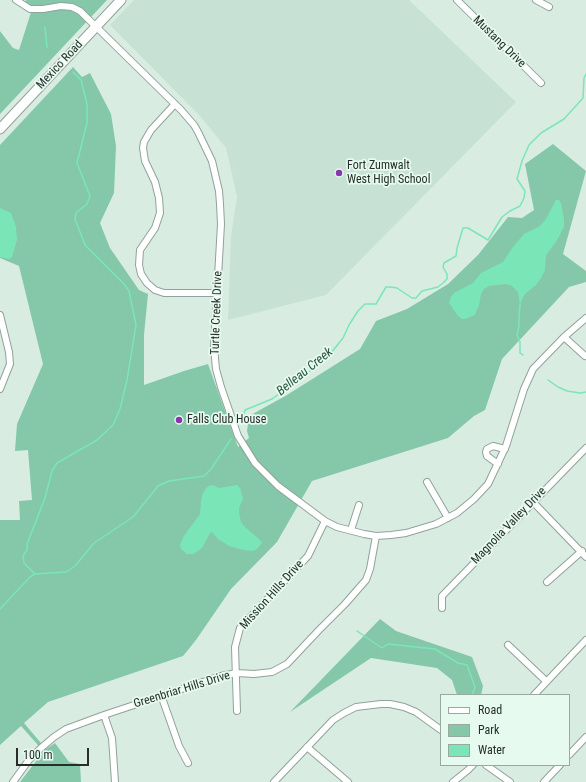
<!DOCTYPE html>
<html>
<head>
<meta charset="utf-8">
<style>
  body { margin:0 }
  #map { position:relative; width:586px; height:782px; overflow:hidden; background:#d9ece2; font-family:"Roboto Condensed",sans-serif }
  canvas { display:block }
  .legend { position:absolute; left:440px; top:694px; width:130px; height:72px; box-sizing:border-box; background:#e6faf0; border:1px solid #99a8a1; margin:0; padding:5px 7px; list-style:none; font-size:12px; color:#262d2a }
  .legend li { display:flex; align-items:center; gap:8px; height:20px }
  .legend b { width:20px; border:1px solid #99a8a1 }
  .scale { position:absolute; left:16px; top:748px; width:73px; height:18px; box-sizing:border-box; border:2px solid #262d2a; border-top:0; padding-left:5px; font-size:12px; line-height:14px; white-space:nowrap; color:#262d2a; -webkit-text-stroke:3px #e6faf0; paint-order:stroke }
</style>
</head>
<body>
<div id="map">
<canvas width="586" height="782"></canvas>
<ul class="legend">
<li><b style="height:5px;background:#fff"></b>Road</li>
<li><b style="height:11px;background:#84c8a9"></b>Park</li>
<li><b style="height:11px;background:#7ae6b8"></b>Water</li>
</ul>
<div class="scale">100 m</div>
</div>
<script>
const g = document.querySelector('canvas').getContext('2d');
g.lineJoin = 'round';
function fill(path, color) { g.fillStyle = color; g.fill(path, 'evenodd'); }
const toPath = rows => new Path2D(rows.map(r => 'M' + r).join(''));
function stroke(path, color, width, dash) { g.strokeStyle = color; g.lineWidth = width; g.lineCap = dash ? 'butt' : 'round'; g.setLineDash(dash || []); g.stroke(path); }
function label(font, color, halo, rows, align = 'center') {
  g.font = font + ' "Roboto Condensed",sans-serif'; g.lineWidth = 3.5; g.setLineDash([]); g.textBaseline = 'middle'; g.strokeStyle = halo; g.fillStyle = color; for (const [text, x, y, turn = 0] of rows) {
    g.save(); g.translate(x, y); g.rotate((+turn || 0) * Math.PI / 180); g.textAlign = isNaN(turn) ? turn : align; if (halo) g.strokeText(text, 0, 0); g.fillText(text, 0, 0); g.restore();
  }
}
const built = toPath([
  [134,0,409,0,516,102,326,295,228,320,231,236,237,197,226,148,199,115,110,25]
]);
const green = toPath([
  [26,0,107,0,0,114,0,31,13,48,19,50,33,6,25,3],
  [73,67,82,77,90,73,111,114,116,146,114,193,100,223,110,248,139,290,148,294,144,335,144,385,184,371,208,364,238,447,249,438,247,431,249,416,287,395,360,349,376,321,407,309,448,284,478,255,508,217,522,218,534,210,525,164,553,144,586,171,563,254,586,271,586,282,569,287,502,359,485,410,474,416,448,438,312,481,277,542,231,589,196,640,183,656,48,702,24,723,46,749,55,743,69,762,80,764,81,782,20,782,43,752,37,744,21,726,0,745,0,520,20,520,19,501,32,500,28,450,15,451,17,424,43,364,19,266,0,258,0,145],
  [380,619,396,631,472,657,483,686,481,695,457,695,452,680,437,668,371,658,290,712]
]);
const water = toPath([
  [556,200,559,200,561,203,564,219,564,227,556,242,546,255,545,270,541,278,536,285,525,294,520,304,518,292,512,286,506,284,489,286,484,289,481,294,479,305,475,315,465,319,462,319,458,316,449,303,451,297,454,293,473,283,481,273,503,262,513,247,524,234,540,226,546,219],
  [0,208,11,213,16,227,17,240,12,257,9,259,0,257],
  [213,485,219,488,237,485,240,488,243,499,239,508,239,513,241,522,245,527,260,540,262,543,257,549,253,551,244,550,229,546,218,539,212,532,210,533,202,548,194,554,187,554,181,549,180,545,184,536,200,514,201,501,203,493,208,486]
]);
const stream = toPath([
  [45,27,47,47],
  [520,304,519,319,519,325,517,335,520,342,520,353,523,355],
  [548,380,558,387,567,391,580,393,586,392],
  [242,421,245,410,272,399,327,358,343,338,349,325,358,311,365,304,376,304,386,287,390,287,397,288,412,298,416,298,422,291,438,287,443,283,447,279,447,274,443,267,444,263,456,256,457,248,463,228,468,228,488,240,502,217,510,211,520,206,524,198,525,191,517,179,522,161,529,145,541,133,564,119,583,98,584,78,586,74],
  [35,574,24,563,23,556,27,550,27,544,45,498,52,471,57,463,97,440,113,425,120,409,127,380,136,325,129,291,124,284,85,245,75,219,76,213,87,204,90,196,77,163,87,123,87,104,81,80,73,72],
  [0,609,30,577,35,574,66,572,75,566,94,543,133,517,158,486,169,481,204,476,211,469,231,439],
  [357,631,382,648,388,644,435,649,458,663,467,665,475,687,472,695]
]);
const street = toPath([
  [16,0,30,9,43,9,61,6,72,7,80,11,181,110,194,125,198,132,212,161,219,191,220,204,221,224,214,347,216,369,221,387,238,436,255,463,278,486,325,521,337,527,364,534,376,536,391,535,406,533,436,524,457,513,474,499,488,484,506,446,524,389,533,369,564,337,586,318],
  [457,0,541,83],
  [536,0,549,7],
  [175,104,151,130,144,142,143,148,145,161,155,182,159,198,160,213,155,228,140,250,139,265,141,274,147,283,155,290,164,293,216,293],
  [0,315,9,352,10,364,0,389],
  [564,337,585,356],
  [498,464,487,456,486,452,487,449,493,446,505,449],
  [427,482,448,518],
  [533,502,586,557],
  [351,530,359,505],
  [547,582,582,551],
  [442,608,442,596,586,448],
  [508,645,546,681],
  [161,695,179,746,188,763],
  [534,695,586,640],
  [237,711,235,647,240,628,308,556,325,521],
  [104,715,112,738,115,782],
  [307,747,348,782],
  [569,755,586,737],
  [486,765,510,782],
  [13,782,29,760,41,748,54,737,66,729,104,715,221,676,237,673,254,674,272,672,287,664,319,630,345,604,366,580,370,569,376,536],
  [274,782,333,720,344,713,356,707,381,704,390,704,404,707,416,712,441,730],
  [453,782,468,770,473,765],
  [544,782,560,765]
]);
const primary = toPath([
  [0,129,121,0]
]);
const markers = [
  [339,173,4,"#8638a8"],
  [179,420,4,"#8638a8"]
];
const streetNames = [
  ["Mustang Drive",499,42,44],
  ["Mexico Road",60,65,-47],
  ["Turtle Creek Drive",217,313,-88],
  ["Magnolia Valley Drive",509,526,-46],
  ["Mission Hills Drive",272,595,-48],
  ["Greenbriar Hills Drive",182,690,-17]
];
const poiNames = [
  ["Fort Zumwalt",347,166],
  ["West High School",347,180],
  ["Falls Club House",187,420]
];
const waterNames = [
  ["Belleau Creek",305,372,-39]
];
fill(built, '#c7e2d4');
fill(green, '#84c8a9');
fill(water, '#7ae6b8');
stroke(stream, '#7ae6b8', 1.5);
stroke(street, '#90a299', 8);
stroke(primary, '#90a299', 11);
stroke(street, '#fff', 6);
stroke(primary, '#fff', 9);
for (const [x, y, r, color] of markers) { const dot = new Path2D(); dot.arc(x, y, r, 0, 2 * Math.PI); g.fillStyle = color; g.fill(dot); stroke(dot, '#e6faf0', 1.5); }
label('12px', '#262d2a', '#e6faf0', streetNames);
label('12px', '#262d2a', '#e6faf0', poiNames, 'left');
label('italic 13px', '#295643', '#e6faf0', waterNames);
</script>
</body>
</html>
